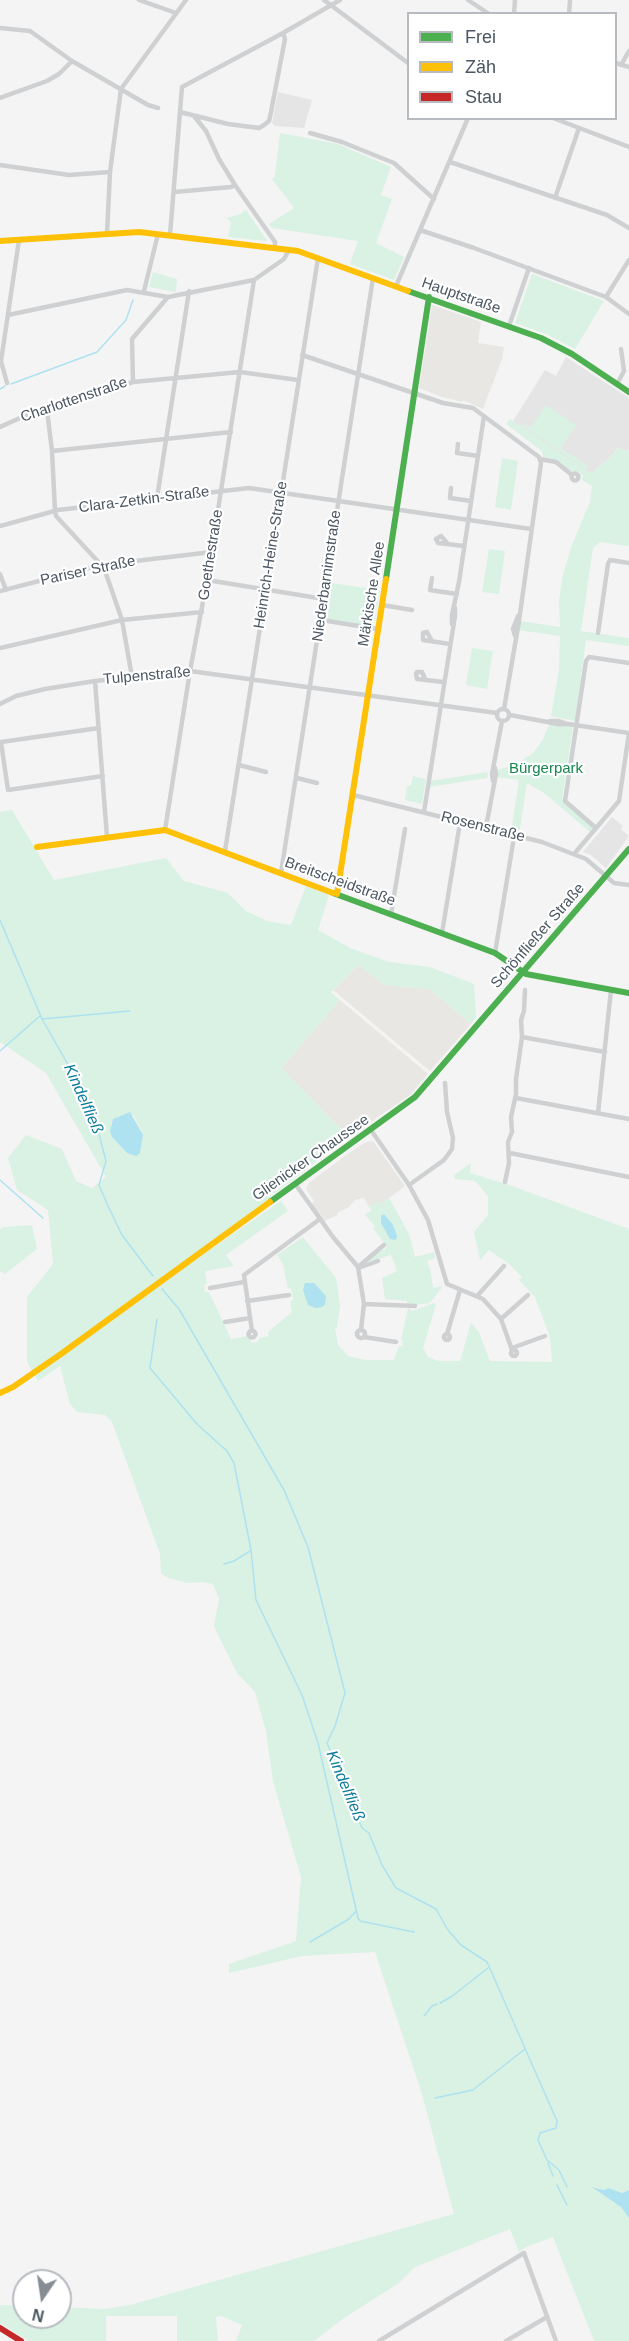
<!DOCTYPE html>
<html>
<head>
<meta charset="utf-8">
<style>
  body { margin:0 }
  #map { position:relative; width:629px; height:2341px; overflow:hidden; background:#f4f4f4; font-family:Arial,sans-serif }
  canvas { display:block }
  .legend { position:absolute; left:407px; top:12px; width:210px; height:108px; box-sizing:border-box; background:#fff; border:2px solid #b7bbc0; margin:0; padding:8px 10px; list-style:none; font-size:18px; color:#4a5661 }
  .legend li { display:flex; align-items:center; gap:12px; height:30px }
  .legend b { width:30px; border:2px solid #b7bbc0 }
  .north { position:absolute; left:12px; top:2269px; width:60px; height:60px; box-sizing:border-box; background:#fff; border:2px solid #b7bbc0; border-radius:50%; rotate:193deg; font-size:16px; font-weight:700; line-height:24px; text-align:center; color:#4a5661 }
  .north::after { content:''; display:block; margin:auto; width:21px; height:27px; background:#868d94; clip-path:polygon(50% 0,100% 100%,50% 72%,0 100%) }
</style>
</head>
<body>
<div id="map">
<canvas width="629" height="2341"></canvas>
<ul class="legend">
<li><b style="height:8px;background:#4caf50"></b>Frei</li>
<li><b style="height:8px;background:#ffc107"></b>Zäh</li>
<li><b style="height:8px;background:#c62828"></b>Stau</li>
</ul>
<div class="north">N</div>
</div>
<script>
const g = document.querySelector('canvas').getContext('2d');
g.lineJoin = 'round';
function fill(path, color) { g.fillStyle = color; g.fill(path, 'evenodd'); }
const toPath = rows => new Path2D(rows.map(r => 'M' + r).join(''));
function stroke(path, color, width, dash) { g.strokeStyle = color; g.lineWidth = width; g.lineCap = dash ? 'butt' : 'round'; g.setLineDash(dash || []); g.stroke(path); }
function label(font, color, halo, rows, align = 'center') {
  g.font = font + ' Arial,sans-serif'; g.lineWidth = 4.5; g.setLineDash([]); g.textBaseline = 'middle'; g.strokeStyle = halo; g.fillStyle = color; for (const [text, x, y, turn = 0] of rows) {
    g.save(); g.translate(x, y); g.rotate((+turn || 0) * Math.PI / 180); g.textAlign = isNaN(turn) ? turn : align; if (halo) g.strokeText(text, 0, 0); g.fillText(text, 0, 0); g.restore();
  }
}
const commercial = toPath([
  [432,305,481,322,478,343,504,347,502,359,483,409,463,400,462,402,442,397,419,388],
  [358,965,385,985,430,989,471,1024,430,1071,333,990],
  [340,1000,428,1074,410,1095,349,1137,281,1068],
  [373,1141,405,1186,381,1204,370,1207,364,1198,355,1200,349,1207,337,1213,338,1215,326,1220,325,1223,311,1204,314,1201,306,1189,309,1183,346,1155,366,1142]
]);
const education = toPath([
  [278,92,312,100,304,128,275,126,272,123],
  [566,357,629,398,629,451,617,448,613,455,591,474,513,421,545,370,556,376],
  [612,817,623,826,621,829,629,836,606,868,591,855,583,852]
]);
const green = toPath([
  [280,133,338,144,391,167,381,195,392,199,376,243,404,257,394,280,350,264,358,241,272,228,269,224,294,208,272,179,275,176],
  [246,210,267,240,266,241,228,237,231,222,226,218,241,214],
  [153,272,177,279,176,292,149,287],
  [532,274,604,301,575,349,546,334,515,323],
  [546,405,576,425,561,448,588,466,586,469,523,426,525,424,531,428],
  [510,419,591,473,613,455,617,448,629,451,629,546,600,542,593,548,581,631,629,638,629,646,586,640,575,721,551,716,559,670,560,636,518,630,520,621,560,627,559,600,563,574,573,542,590,502,592,486,582,480,583,476,579,472,572,472,554,459,543,457,542,451,506,424],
  [502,458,518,461,511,510,495,507],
  [489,549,505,551,499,594,482,592],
  [331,583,380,590,374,626,325,619],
  [472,648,493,651,487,689,466,685],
  [550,723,573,726,562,800,594,828,590,832,544,793,527,783,519,834,511,832,519,780,496,777,497,770,517,764,533,753,542,741],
  [488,772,487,778,429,787,430,781],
  [413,776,426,779,422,804,405,800,407,786,411,786],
  [12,810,54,880,166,858,184,881,228,893,246,911,267,921,291,925,306,886,329,895,318,930,350,948,389,962,430,967,474,984,476,1017,471,1024,430,989,385,985,358,965,331,992,340,1000,281,1068,349,1137,275,1193,268,1194,270,1198,197,1252,199,1257,281,1201,288,1211,226,1255,234,1266,205,1271,207,1284,204,1285,205,1292,209,1292,231,1339,248,1336,252,1343,257,1342,260,1338,269,1336,268,1332,292,1312,290,1301,293,1300,291,1288,288,1289,283,1264,277,1255,303,1237,336,1278,340,1305,337,1328,335,1328,338,1345,348,1356,366,1360,394,1360,399,1346,402,1346,403,1341,401,1340,408,1308,412,1311,434,1303,436,1304,423,1348,428,1357,439,1361,460,1361,471,1323,479,1332,490,1361,552,1362,550,1337,535,1297,519,1280,522,1277,510,1265,489,1250,480,1260,474,1232,488,1215,488,1196,475,1181,455,1179,454,1175,471,1163,470,1173,512,1186,629,1229,629,2190,622,2193,609,2188,603,2190,594,2187,621,2207,629,2218,629,2341,594,2341,553,2237,526,2247,519,2252,510,2229,415,2267,399,2283,344,2318,314,2341,236,2341,242,2325,221,2316,216,2317,218,2341,177,2341,177,2316,106,2316,106,2341,29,2341,0,2323,0,2305,24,2306,24,2317,60,2317,60,2307,105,2309,130,2305,454,2214,422,2094,375,1952,302,1956,229,1973,229,1964,296,1941,301,1877,273,1781,266,1731,255,1692,237,1673,218,1635,214,1625,219,1599,213,1584,202,1582,187,1583,166,1577,161,1573,160,1554,112,1422,105,1415,77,1412,70,1404,60,1366,38,1381,27,1362,27,1297,53,1264,48,1210,17,1190,8,1158,26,1135,62,1149,76,1181,92,1188,106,1177,46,1073,0,1042,0,812],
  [119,1116,134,1116,143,1135,140,1153,127,1153,112,1137,111,1124,113,1119],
  [362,1198,370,1207,379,1201,381,1204,389,1198,409,1234,415,1257,434,1252,435,1258,427,1261,431,1273,433,1288,443,1286,430,1303,416,1305,407,1304,407,1301,385,1299,382,1278,397,1271,391,1255,365,1263,380,1250,384,1250,387,1247,373,1228,375,1226,365,1215,371,1210],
  [32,1225,37,1249,5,1274,0,1271,0,1229,4,1227]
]);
const water = toPath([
  [130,1112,143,1135,140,1153,136,1156,127,1153,112,1137,110,1131,113,1119],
  [384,1214,393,1225,397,1236,396,1240,390,1239,381,1223,381,1216],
  [305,1283,314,1283,326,1296,325,1304,322,1307,316,1308,308,1305,303,1290],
  [592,2187,603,2190,609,2188,622,2193,629,2190,629,2218,621,2207]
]);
const stream = toPath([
  [11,384,97,352,126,320,133,300],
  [0,389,5,386],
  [0,920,42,1019,78,1082,96,1123,106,1161,99,1185,108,1206,122,1235,153,1276],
  [42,1019,130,1011],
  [0,1051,40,1016],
  [0,1180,43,1218],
  [162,1289,179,1309,284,1490,308,1547,345,1693,335,1726,327,1743,362,1828,369,1833,382,1865,396,1888,436,1909,448,1930,461,1945,487,1962,557,2121,556,2128,540,2133,538,2140,547,2160,559,2170,567,2187],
  [157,1319,150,1368,197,1424,227,1451,234,1463,251,1550,256,1600,302,1695,318,1743,358,1918,360,1921,414,1932],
  [224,1564,234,1561,250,1551],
  [310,1942,349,1919,356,1911],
  [440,2003,451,1997,488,1968],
  [424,2016,432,2006,437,2004],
  [474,2089,525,2049],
  [435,2098,473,2090],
  [548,2163,553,2176],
  [557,2185,567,2205]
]);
const street = toPath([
  [139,0,176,13],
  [324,0,408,63],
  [468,0,489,14],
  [514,14,515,0],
  [569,14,570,0],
  [0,28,30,31,72,61,148,105,158,108],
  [616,63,629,67],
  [621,65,629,51],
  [0,98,47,81,59,74,72,61],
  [180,112,228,124,259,128,264,125,269,121,271,112,285,39,283,33],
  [194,116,206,131,219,159,235,185,275,242,275,248],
  [553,118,629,147],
  [310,133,342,142,394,163,434,199],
  [450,162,607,215,629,228],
  [0,165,69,175,110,172],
  [174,192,231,187,235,185],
  [555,198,579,128],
  [420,230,474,248,606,297,629,314],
  [107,234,110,172,121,89,186,0],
  [170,235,182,87,283,33,340,0],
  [396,286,468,118],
  [144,291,158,234],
  [606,297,629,260],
  [8,315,127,290,168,297],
  [509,326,529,268],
  [302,355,443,403,473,408,539,457,541,463,519,621,504,709],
  [133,382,240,372,298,380],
  [7,383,1,361,19,240],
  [617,384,624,371,621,349],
  [47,410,52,451,55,511,56,516,104,568,122,620,132,677],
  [0,427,31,413,45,410,133,382,132,339,168,297,254,280,284,259,289,250],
  [458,444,457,453,478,456],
  [52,451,231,432],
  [540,459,556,462,572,475],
  '571.5 477a3.5 3.5 0 1 1 7 0a3.5 3.5 0 1 1-7 0Z',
  [451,488,450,498,471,501],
  [157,498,189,291],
  [0,526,58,510,249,488,531,529],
  [447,543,441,536,436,539,438,543,464,546],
  [0,574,6,590],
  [432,578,430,590,457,594],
  [207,580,324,599],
  [0,591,101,565,212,552],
  [382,605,412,610],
  [321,620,378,629],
  [452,624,452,615,459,582,484,416],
  [598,633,608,564,610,560,629,563],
  [515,636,513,629,518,616],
  [432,641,427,632,423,633,423,640,450,644],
  [0,648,122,620,202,612],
  [425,679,422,672,417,672,416,674,417,679,443,682],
  [95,681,107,837],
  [0,704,16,696,45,689,95,681,190,671,497,713],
  '497 715a6 6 0 1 1 12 0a6 6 0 1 1-12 0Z',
  [510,715,558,724,568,724,629,733],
  [550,721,559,721,567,724],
  [99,728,1,742,8,790,103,776],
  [239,765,266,772],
  [297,778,317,783],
  [493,781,492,774,502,721],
  [353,795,542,842,586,859,614,883,629,885],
  [424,812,455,616,455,608],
  [486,827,496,774,495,768],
  [596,828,565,801,586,661,589,657,629,663],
  [165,830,190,671,207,580,254,280],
  [225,851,318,258],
  [574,854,619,801,629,733],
  [281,873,373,278],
  [391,914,405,829],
  [442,933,459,829],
  [495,953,513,843],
  [522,1037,605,1052],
  [516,1098,629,1119],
  [598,1113,611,990],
  [371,1130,409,1185,428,1220,447,1284,483,1299,501,1319,512,1350],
  [510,1153,629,1177],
  [505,1182,509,1163,508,1142,512,1132,511,1117,516,1094,516,1079,522,1037,521,1020,524,1011,525,990],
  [296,1185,333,1237,358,1267,364,1304,361,1330],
  [409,1185,444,1160,452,1149,453,1138,447,1112,445,1083],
  [358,1267,384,1245],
  [361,1267,378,1261],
  [210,1288,244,1282],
  [478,1295,504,1266],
  [247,1301,289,1295],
  [364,1304,415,1306],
  [501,1319,528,1295],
  [225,1322,250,1318],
  '357 1334a4 4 0 1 1 8 0a4 4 0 1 1-8 0Z',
  '248.5 1334a3.5 3.5 0 1 1 7 0a3.5 3.5 0 1 1-7 0Z',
  [252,1331,244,1275,320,1219],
  '444 1337a3 3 0 1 1 6 0a3 3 0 1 1-6 0Z',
  [447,1334,460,1290],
  [364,1337,396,1342],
  [512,1348,545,1336],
  '511 1353a3 3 0 1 1 6 0a3 3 0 1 1-6 0Z',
  [379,2341,524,2253,556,2341],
  [506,2341,547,2317]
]);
const fast = toPath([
  [408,291,541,338,572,354,629,392],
  [386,579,429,297],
  [333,893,495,953,526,974,629,993],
  [270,1202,415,1097,629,849]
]);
const slow = toPath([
  [0,241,139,232,298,251,408,291],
  [37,847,165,830,333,893],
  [337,894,386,579],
  [0,1393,13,1387,61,1354,270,1202]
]);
const jam = toPath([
  [0,2328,21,2341]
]);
const streetNames = [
  ["Hauptstraße",461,296,19],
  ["Charlottenstraße",74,400,-19],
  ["Clara-Zetkin-Straße",144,500,-7],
  ["Goethestraße",211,555,-81],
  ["Heinrich-Heine-Straße",271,555,-81],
  ["Pariser Straße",88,571,-12],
  ["Niederbarnimstraße",327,576,-82],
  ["Märkische Allee",372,594,-81],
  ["Tulpenstraße",147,676,-5],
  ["Rosenstraße",483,827,14],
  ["Breitscheidstraße",340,882,20],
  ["Schönfließer Straße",538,936,-49],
  ["Glienicker Chaussee",311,1158,-35]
];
const parkNames = [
  ["Bürgerpark",546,769]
];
const waterNames = [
  ["Kindelfließ",83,1099,66],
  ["Kindelfließ",345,1786,67]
];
fill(commercial, '#e8e7e3');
fill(education, '#e6e5e6');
fill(green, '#d9f2e3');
fill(water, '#aee2f0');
stroke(stream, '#aee2f0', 1.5);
stroke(street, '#ced0d2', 4.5);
stroke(fast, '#4caf50', 6);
stroke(slow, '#ffc107', 6);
stroke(jam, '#c62828', 6);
label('15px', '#4a5661', '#fff', streetNames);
label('15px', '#17864f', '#fff', parkNames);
label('italic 16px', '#0c7c9b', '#fff', waterNames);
</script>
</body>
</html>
